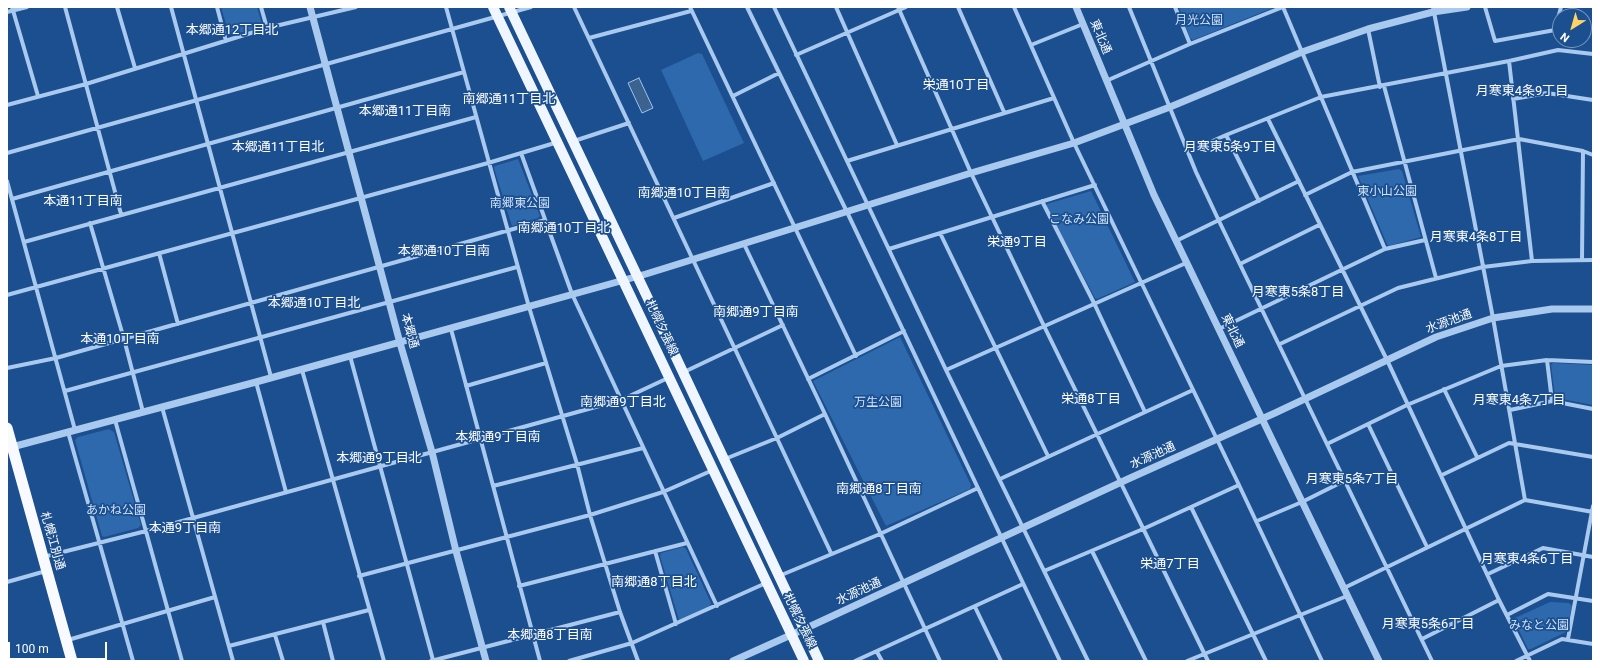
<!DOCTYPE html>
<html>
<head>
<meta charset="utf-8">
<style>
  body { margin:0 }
  #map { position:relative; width:1600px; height:668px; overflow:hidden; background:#1b4f8f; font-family:Roboto,sans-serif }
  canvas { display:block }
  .frame { position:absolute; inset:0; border:8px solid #fff; pointer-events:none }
  .north { position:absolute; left:1552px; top:8px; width:40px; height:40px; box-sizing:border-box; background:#1b4f8f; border:1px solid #7695bc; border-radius:50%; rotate:217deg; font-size:11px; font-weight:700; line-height:16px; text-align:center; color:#fff }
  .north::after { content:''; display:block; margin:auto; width:14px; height:18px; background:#ffd166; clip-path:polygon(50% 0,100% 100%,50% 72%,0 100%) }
  .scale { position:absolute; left:8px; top:642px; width:99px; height:18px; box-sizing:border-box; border:2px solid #fff; border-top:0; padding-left:5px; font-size:12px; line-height:14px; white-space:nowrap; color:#fff; -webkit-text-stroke:3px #1b4f8f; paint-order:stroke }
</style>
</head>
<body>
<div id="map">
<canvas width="1600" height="668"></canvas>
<div class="frame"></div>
<div class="north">N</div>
<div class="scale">100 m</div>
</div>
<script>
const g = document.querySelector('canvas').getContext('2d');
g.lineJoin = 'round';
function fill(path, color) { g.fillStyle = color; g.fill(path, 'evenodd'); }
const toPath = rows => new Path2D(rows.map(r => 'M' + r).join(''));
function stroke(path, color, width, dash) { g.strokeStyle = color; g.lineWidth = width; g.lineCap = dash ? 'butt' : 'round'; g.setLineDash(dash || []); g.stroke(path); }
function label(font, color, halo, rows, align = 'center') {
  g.font = font + ' Roboto,"Noto Sans JP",sans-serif'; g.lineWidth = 3.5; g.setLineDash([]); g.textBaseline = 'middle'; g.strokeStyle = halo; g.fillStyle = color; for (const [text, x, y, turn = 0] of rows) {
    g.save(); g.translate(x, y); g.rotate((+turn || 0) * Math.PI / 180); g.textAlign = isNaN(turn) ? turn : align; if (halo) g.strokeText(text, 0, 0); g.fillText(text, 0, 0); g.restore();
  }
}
const green = toPath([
  [221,7,257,7,262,24,261,27,232,35,229,34],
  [1179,7,1275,7,1193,40,1190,38],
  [698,53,702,54,744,143,703,161,661,70],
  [518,159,540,216,538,218,512,226,494,168,495,166],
  [1399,169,1402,171,1421,237,1389,246,1387,244,1358,176],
  [1091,191,1135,282,1097,299,1095,298,1047,208,1047,204],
  [900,337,971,485,970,489,886,526,813,381],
  [1553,363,1593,365,1593,405,1557,398,1555,396,1551,365],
  [109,429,114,432,141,525,138,528,104,537,102,536,75,440,78,437],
  [683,547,686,549,711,603,709,608,679,620,660,556,661,553],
  [1550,602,1569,603,1572,606,1566,632,1531,649,1528,649,1515,622,1515,618]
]);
const water = toPath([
  [639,78,653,108,642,113,628,83,639,78]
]);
const minor = toPath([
  [12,7,38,96],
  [65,7,121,214],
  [117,7,135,68],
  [171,7,271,377],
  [217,7,226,41],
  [261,7,267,28],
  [446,7,529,307,577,464,590,515,620,612,638,661],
  [574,7,831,553],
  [690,7,856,356],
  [747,7,847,212,1060,661],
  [774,7,946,370,1088,661],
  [836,7,897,145],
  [898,7,971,173,1044,326,1208,661],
  [958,7,1004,112],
  [1014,7,1074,143,1239,485,1322,661],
  [1129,7,1196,172,1219,221,1432,661],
  [1175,7,1190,44],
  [1283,7,1385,249],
  [1433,7,1493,318,1525,500],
  [1485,7,1495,41,1555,30,1561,7],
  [7,12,27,7],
  [1368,29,1380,87],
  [589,38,691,11],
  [1031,45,1083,24],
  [796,55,906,7],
  [1509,61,1532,261],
  [1106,81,1190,44,1283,7],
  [1384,86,1436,278],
  [733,96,779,73],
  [1513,99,1547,93,1593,100],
  [7,105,86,84,267,28,356,7],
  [1268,119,1387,360,1499,600,1530,661],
  [1226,135,1259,201],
  [574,141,629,123],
  [1188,152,1226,135,1321,97,1509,61,1558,50,1593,54],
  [7,153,531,7],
  [521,153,572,294,717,606],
  [847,161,1054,98],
  [7,181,75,430],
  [1305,195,1352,172,1519,139,1583,151,1593,155],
  [12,199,464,72],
  [1042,201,1094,303,1145,412],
  [674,218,774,183],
  [90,223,124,339,143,412],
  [940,233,1048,456],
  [1176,241,1299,181],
  [24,242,476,117],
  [744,244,825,414,940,661],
  [889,249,1095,185],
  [159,253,178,324],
  [1582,260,1583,151],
  [1240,264,1319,225],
  [7,295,488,163,558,142],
  [451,329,540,661],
  [1219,329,1385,249,1425,240],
  [1280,344,1398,288,1483,267,1532,261,1593,260],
  [350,356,433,660],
  [1547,360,1552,401],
  [7,368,56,358,545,220],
  [302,370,384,661],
  [946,370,1186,263],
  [684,372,783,325],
  [808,379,904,331],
  [256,382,286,492],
  [466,386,546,363],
  [1444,389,1477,457],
  [65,391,517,267],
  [162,407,233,661],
  [1510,410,1552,401,1593,409],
  [115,420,182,661],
  [1368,424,1427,547],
  [68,432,133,661],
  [1327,444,1407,405,1501,366,1547,360,1593,362],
  [725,459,777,438,825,414],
  [1442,475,1509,443,1593,457],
  [1000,479,1193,390],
  [493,486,643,448],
  [1191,507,1266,661],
  [1257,521,1302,502,1344,481],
  [655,551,676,624],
  [1092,551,1146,661],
  [43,557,146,531,621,400,668,378],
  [1044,571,1143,529,1239,485],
  [1488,574,1543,548,1593,557],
  [359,576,590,515,663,492,713,470],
  [779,576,880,534,978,488],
  [7,582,46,571],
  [519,586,687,543],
  [1344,588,1525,500,1593,512],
  [975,607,1001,661],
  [1507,615,1548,594,1593,601],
  [323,622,333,661],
  [275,635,283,661],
  [1422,639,1499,600],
  [1568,639,1593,506],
  [68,640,215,597],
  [229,646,369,610],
  [877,652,882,661],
  [431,661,620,612],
  [569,661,632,643,766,583],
  [855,661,1023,584],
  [1187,661,1347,596],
  [1516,661,1562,639,1593,644]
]);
const tertiary = toPath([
  [310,7,400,343,432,452,456,551,486,661],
  [1076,7,1154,195,1379,661],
  [12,447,256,382,646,274,971,173,1074,143,1170,107,1302,52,1368,29,1433,12,1467,7],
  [733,661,813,625,1128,479,1275,413,1436,337,1493,318,1552,309,1593,309]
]);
const primary = toPath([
  [493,7,804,661],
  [509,7,673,351,819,661]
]);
const trunk = toPath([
  [7,428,72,661]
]);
const parkNames = [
  ["月光公園",1199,21],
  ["東小山公園",1387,192],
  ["南郷東公園",520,204],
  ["こなみ公園",1079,220],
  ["万生公園",878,403],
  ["あかね公園",116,511],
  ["みなと公園",1539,626]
];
const streetNames = [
  ["東北通",1100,37,67],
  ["水源池通",1449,322,-20],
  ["札幌夕張線",661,328,65],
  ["本郷通",409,331,75],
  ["東北通",1232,331,64],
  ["水源池通",1153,456,-24],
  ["札幌江別通",52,541,74],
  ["水源池通",859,592,-25],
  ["札幌夕張線",799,621,64]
];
const neighbourhoodNames = [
  ["本郷通12丁目北",232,31],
  ["栄通10丁目",956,86],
  ["月寒東4条9丁目",1522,92],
  ["南郷通11丁目北",509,100],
  ["本郷通11丁目南",405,112],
  ["本郷通11丁目北",278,148],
  ["月寒東5条9丁目",1230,148],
  ["南郷通10丁目南",684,194],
  ["本通11丁目南",83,202],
  ["南郷通10丁目北",564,229],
  ["月寒東4条8丁目",1476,238],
  ["栄通9丁目",1017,243],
  ["本郷通10丁目南",444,252],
  ["月寒東5条8丁目",1298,293],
  ["本郷通10丁目北",314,304],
  ["南郷通9丁目南",756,313],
  ["本通10丁目南",120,340],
  ["栄通8丁目",1091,400],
  ["月寒東4条7丁目",1519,401],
  ["南郷通9丁目北",623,403],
  ["本郷通9丁目南",498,438],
  ["本郷通9丁目北",379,459],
  ["月寒東5条7丁目",1352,480],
  ["南郷通8丁目南",879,490],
  ["本通9丁目南",185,529],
  ["月寒東4条6丁目",1527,560],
  ["栄通7丁目",1170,565],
  ["南郷通8丁目北",654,583],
  ["月寒東5条6丁目",1428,625],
  ["本郷通8丁目南",550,636]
];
fill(green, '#2e69ad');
fill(water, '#3c6290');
stroke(water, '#9cc4f0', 1);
stroke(minor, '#a9c9ee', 4);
stroke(tertiary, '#a9c9ee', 7);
stroke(primary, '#f0f6ff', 10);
stroke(trunk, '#f8faff', 11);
label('12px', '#cfe3fa', '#1b4f8f', parkNames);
label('12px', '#fff', '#1b4f8f', streetNames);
label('13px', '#fff', '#1b4f8f', neighbourhoodNames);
</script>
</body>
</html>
